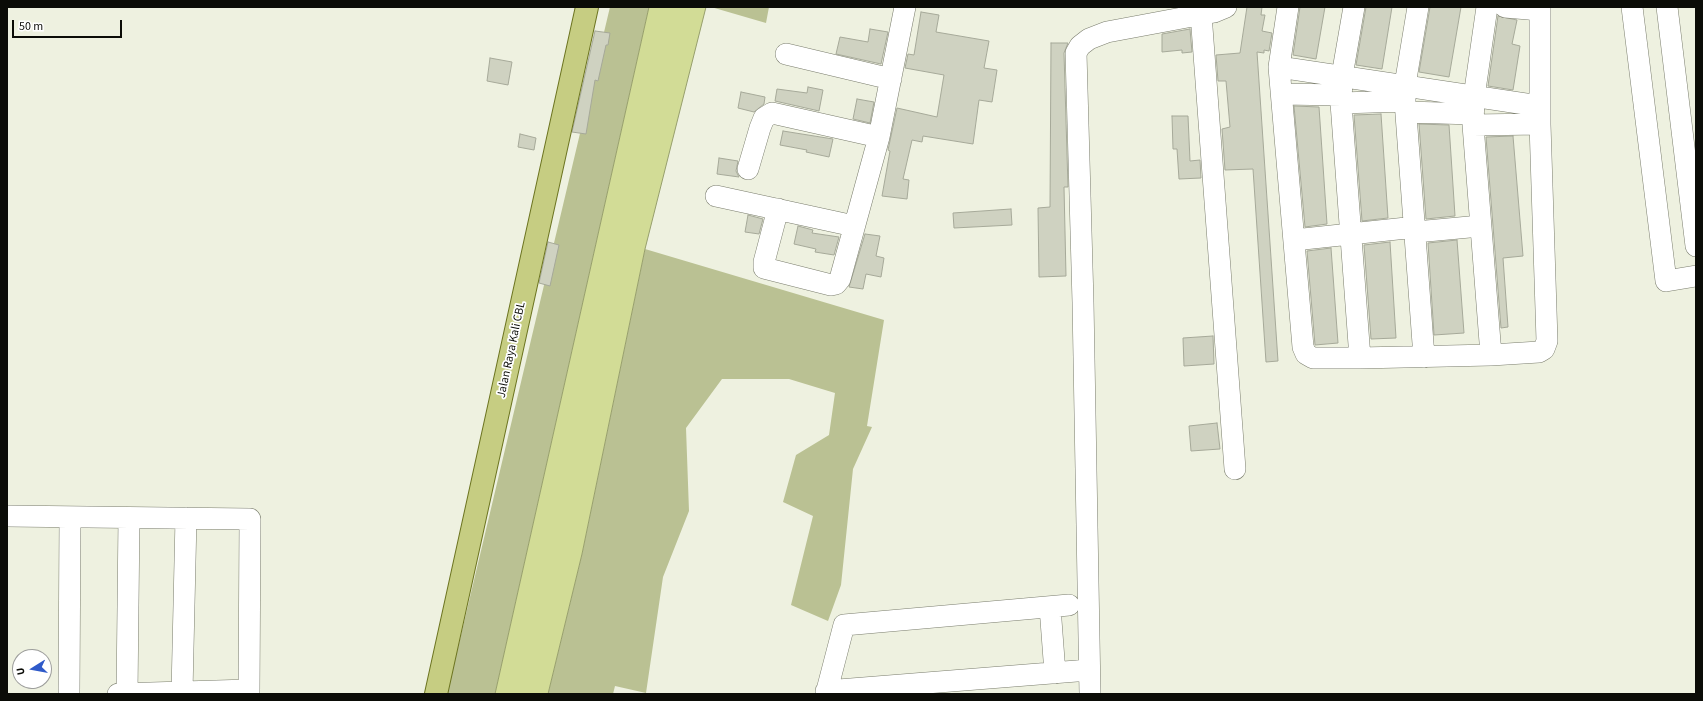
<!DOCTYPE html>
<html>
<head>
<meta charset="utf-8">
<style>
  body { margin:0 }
  #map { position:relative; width:1703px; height:701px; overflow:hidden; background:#eef1e0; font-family:"Source Sans 3",sans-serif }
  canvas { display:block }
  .frame { position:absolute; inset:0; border:8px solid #0b0c07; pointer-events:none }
  .north { position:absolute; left:12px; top:649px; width:40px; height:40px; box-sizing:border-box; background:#fff; border:1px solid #9d9e9c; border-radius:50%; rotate:259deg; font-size:11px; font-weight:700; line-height:16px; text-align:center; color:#0b0c07 }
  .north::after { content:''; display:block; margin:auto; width:14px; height:18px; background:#2f5ac9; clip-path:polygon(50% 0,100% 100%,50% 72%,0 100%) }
  .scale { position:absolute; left:12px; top:20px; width:110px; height:18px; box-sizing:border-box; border:2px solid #0b0c07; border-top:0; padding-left:5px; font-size:12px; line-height:14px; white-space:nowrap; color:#0b0c07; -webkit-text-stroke:3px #fff; paint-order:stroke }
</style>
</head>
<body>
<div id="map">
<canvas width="1703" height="701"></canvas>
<div class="frame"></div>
<div class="north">U</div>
<div class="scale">50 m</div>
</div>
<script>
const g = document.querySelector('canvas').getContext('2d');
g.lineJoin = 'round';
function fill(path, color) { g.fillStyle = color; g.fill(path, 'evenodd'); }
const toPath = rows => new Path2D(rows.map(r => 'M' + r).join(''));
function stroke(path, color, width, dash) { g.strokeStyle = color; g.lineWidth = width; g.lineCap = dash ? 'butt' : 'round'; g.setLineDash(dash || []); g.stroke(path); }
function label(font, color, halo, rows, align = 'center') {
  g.font = font + ' "Source Sans 3",sans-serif'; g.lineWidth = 3.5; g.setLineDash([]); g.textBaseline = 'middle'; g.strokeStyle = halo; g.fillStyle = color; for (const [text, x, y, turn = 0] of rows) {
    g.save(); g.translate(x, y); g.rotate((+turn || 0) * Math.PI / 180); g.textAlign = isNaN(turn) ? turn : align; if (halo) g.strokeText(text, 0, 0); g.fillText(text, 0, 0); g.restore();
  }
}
const green = toPath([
  [610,7,649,7,495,694,447,694],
  [711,7,769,7,766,23],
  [645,249,884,320,867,426,872,427,853,469,841,585,828,621,791,605,813,516,783,502,796,455,829,435,835,393,789,379,722,379,686,428,689,511,663,577,646,693,615,686,613,694,548,694,582,554]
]);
const water = toPath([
  [649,7,706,7,645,249,582,554,548,694,495,694,649,7]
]);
const building = toPath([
  [1247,7,1262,7,1261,15,1265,15,1262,31,1272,33,1269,51,1264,50,1264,53,1257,52,1278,361,1266,362,1253,169,1225,170,1222,129,1230,127,1226,81,1218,81,1216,55,1240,53,1247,7],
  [1300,7,1325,7,1316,59,1293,55,1300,7],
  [1366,7,1392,7,1382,69,1356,65,1366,7],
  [1430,7,1461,7,1449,77,1419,72,1430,7],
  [921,12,939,15,936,32,989,41,984,68,997,70,992,102,979,100,973,144,923,136,922,142,912,140,903,179,909,180,907,199,882,196,890,151,888,150,897,108,937,117,944,75,905,68,908,54,914,55,921,12],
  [1498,16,1517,20,1512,44,1520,46,1513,90,1488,86,1498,16],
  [870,29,888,32,881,64,836,54,840,37,868,42,870,29],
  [1190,29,1192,52,1182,53,1182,50,1162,52,1162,34,1190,29],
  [595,31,610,33,608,45,606,45,598,81,595,80,586,134,572,132,595,31],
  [1051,43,1068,43,1064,53,1068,187,1064,187,1066,276,1039,277,1038,208,1050,207,1051,43],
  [490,58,512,62,508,85,487,81,490,58],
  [808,87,823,90,819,111,775,101,777,89,807,93,808,87],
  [741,92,765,97,764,104,754,112,738,108,741,92],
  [857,99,874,102,870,123,853,119,857,99],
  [1294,106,1319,107,1327,224,1305,227,1294,106],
  [1381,114,1388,218,1362,221,1354,115,1381,114],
  [1172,116,1188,116,1190,161,1200,160,1201,178,1179,179,1177,149,1173,149,1172,116],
  [1419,124,1449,125,1455,216,1426,219,1419,124],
  [783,131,833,139,829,157,806,152,807,150,780,145,783,131],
  [520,134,536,138,534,150,518,147,520,134],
  [1513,136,1523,256,1503,258,1508,327,1501,328,1486,137,1513,136],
  [719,158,738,161,736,171,739,177,717,174,719,158],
  [1011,209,1012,225,954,228,953,213,1011,209],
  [748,215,763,219,759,234,745,232,748,215],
  [798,226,813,230,812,233,839,237,834,255,815,252,816,249,794,244,798,226],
  [865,234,880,236,876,256,884,258,881,277,866,274,863,289,849,287,865,234],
  [1457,240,1464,333,1434,335,1428,243,1457,240],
  [548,242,559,245,550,286,539,283,548,242],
  [1390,242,1396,338,1371,339,1364,245,1390,242],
  [1331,248,1338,343,1315,345,1307,251,1331,248],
  [1213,336,1214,364,1184,366,1183,338,1213,336],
  [1217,423,1220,449,1191,451,1189,426,1217,423]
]);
const minor = toPath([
  [1288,7,1279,67,1303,347,1306,354,1313,358,1360,358,1491,355,1539,352,1544,349,1547,341,1540,124,1540,7],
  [1354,7,1342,76,1341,103,1360,358],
  [1418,7,1405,85,1405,101,1424,357],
  [1487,7,1474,97,1473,125,1491,355],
  [1505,7,1540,10],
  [1632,7,1666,281,1696,276],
  [1667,7,1696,246],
  [1201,14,1235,469],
  [786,54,891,79],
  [1279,67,1539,106],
  [1282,94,1341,95],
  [1341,103,1405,101],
  [1407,112,1473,114],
  [1473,125,1540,124],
  [748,169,760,128,764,118,772,113,879,137],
  [716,196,854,226],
  [778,209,764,262,764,268,831,285,836,284,840,279,879,137,905,7],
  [1416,232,1480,226],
  [1294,240,1416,227],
  [7,516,250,519,249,694],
  [1050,607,1055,673],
  [826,691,1089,670],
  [182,692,186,518],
  [69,694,70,517],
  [118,694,249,690],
  [127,694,129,518],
  [826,694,844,625,1069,605],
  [1090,694,1083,302,1076,53,1080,46,1089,39,1107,32,1214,12,1226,7]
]);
const major = toPath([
  [436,694,587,7]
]);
const streetNames = [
  ["Jalan Raya Kali CBL",512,350,-78]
];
fill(green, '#bac193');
fill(water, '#d2dc96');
stroke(water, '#969e6b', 1);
fill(building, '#cfd2c1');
stroke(building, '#a6a999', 1);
stroke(minor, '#7a7d6d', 22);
stroke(major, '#6c7420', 24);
stroke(minor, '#fff', 21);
stroke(major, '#c6cd82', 22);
label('12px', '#0b0c07', '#fff', streetNames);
</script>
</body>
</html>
